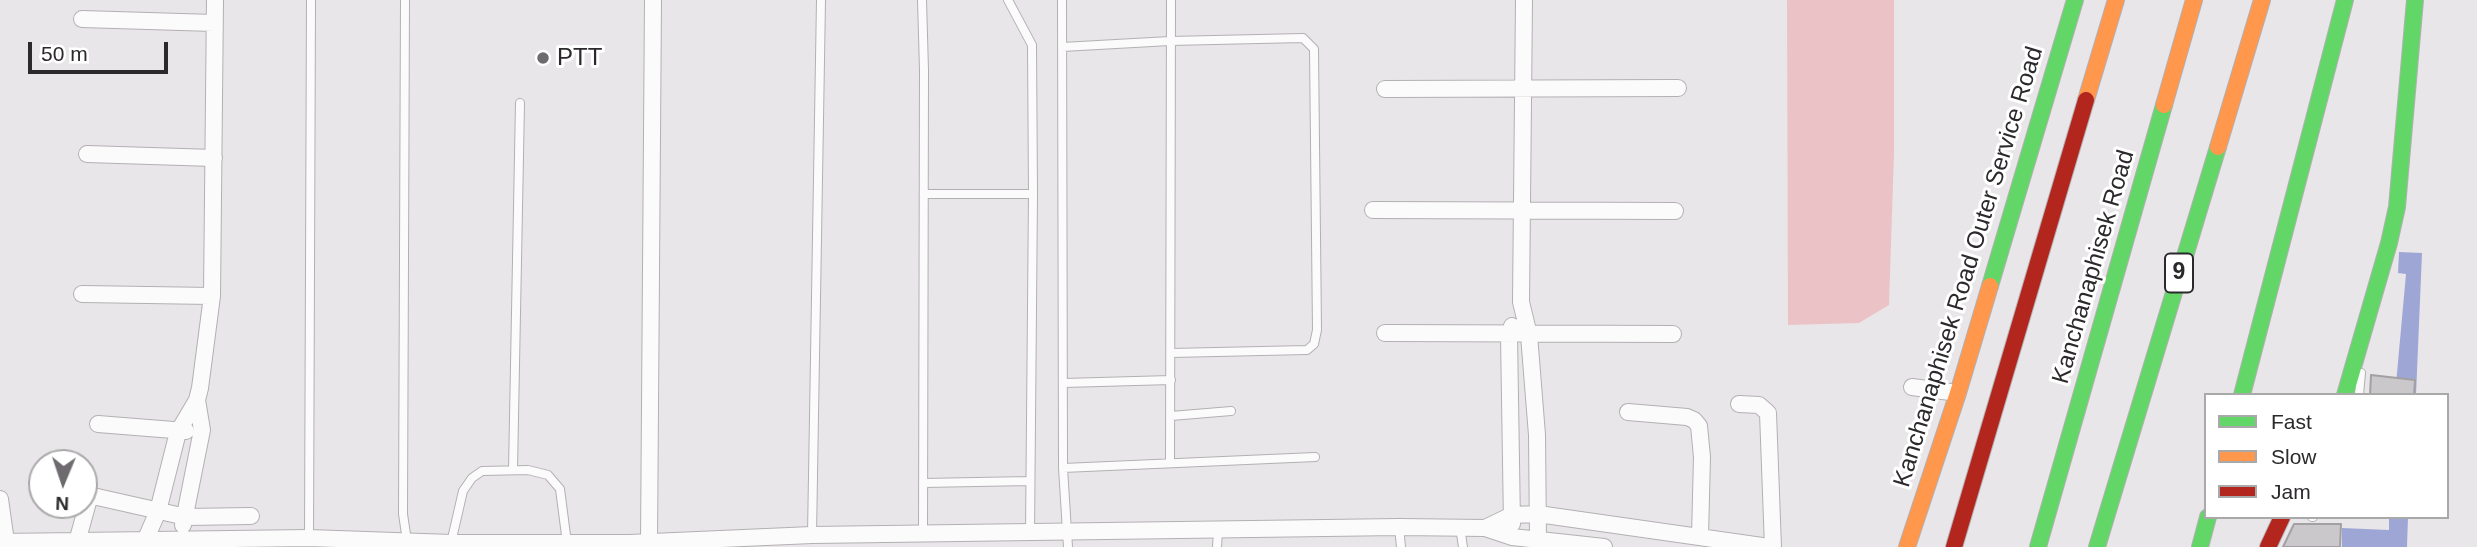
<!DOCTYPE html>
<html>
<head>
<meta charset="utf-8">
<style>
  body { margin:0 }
  #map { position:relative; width:2477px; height:547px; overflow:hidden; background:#e9e6e9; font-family:Arial,sans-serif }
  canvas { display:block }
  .legend { position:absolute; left:2204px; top:393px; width:245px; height:126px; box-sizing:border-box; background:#fff; border:2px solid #aaa9aa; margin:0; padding:9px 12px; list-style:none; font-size:21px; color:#2b292b }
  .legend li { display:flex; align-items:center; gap:14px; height:35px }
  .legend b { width:35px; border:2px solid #aaa9aa }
  .north { position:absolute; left:28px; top:449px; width:70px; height:70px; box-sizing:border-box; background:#fff; border:2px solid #aaa9aa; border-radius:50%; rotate:182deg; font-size:19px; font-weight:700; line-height:28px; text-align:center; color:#2b292b }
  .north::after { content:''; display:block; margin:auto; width:24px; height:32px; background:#6e6b6e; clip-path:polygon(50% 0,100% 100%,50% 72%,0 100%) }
  .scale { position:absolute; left:28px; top:42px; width:140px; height:32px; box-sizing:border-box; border:4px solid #2b292b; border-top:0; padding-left:9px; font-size:21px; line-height:24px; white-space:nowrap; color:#2b292b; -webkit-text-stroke:5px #fff; paint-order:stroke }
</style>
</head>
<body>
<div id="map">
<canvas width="2477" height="547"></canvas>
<ul class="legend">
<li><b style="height:9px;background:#63d668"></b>Fast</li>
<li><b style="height:9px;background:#ff974d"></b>Slow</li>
<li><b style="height:9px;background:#b3261e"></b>Jam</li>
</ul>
<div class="north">N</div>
<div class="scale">50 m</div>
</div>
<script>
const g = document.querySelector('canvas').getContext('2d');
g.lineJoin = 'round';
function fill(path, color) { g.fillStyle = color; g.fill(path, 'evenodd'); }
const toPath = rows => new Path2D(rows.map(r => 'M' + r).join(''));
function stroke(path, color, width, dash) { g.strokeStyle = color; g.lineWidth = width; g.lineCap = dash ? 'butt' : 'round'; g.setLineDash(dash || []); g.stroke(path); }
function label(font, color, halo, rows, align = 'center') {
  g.font = font + ' Arial,sans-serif'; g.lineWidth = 6; g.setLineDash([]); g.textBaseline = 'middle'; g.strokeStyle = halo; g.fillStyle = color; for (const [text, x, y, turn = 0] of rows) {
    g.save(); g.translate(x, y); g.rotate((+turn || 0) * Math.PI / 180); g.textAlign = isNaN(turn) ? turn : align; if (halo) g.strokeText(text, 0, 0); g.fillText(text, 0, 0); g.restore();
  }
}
const green = toPath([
  [1787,0,1894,0,1894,153,1889,305,1859,323,1788,325]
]);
const water = toPath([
  [2399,252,2422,253,2416,395,2395,395,2406,274,2398,273],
  [2389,517,2408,517,2407,547,2342,547,2342,528,2389,530]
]);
const building = toPath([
  [2371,375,2415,380,2414,395,2370,395,2371,375],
  [2294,524,2341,524,2340,547,2283,547,2294,524]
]);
const lane = toPath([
  [405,0,403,514,407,541],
  [922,0,924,70,923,534],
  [1008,0,1032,45,1033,194,1030,533],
  [1062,0,1063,468,1068,547],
  [1062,47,1170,41,1303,38,1314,49,1317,330,1314,344,1307,350,1171,353],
  [924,194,1033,194],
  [1064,383,1171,380],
  [2359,395,2361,373],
  [1171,416,1231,411],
  [1170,462,1171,0],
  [1063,468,1315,457],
  [513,470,520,103],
  [923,483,1030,481],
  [2312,517,2313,517],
  [1399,527,1401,547],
  [1460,527,1463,547],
  [812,535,821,0],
  [309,538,311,0],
  [451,543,463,491,472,478,482,471,528,470,548,475,560,489,567,543],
  [1217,547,1218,530]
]);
const street = toPath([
  [1524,0,1521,302,1529,335,1537,435,1538,539],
  [82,19,214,23],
  [1385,89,1678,88],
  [87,154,214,158],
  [1373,210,1675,211],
  [82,294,212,296],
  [1385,333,1673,334],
  [1912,387,1958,393],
  [1739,404,1759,405,1768,413,1773,547],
  [1628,412,1687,417,1694,420,1699,426,1702,457,1700,536],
  [98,424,186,431],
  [84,494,186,517,251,516],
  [0,499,6,542],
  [1512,524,1509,335,1512,326],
  [183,525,202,430,197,400],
  [1485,528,1512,515,1538,514,1769,547],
  [145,541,158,511,178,432,197,400,200,388,212,296,215,0],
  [0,542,309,538,451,543,629,543,812,535,1399,527,1485,528,1512,537,1604,547],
  [77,542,90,495],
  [649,542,653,0]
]);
const fast = toPath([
  [1990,286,2075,0],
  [2242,395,2345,0],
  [2345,395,2389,243,2397,207,2415,0],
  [2038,547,2164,105],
  [2097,547,2218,147],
  [2200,547,2208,517]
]);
const slow = toPath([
  [2086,100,2116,0],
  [2164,105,2194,0],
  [2218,147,2262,0],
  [1907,547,1958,393,1990,286]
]);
const jam = toPath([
  [1954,547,2086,100],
  [2268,547,2282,517]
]);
const markers = [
  [543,58,7,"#6e6b6e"]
];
const shields = [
  [2179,273,28]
];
const shieldNames = [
  ["9",2179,273]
];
const poiNames = [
  ["PTT",557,58]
];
const streetNames = [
  ["Kanchanaphisek Road Outer Service Road",1969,267,-73],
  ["Kanchanaphisek Road",2094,267,-74]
];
fill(green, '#ebc3c7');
fill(water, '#9ea6d5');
fill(building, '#cac8ca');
stroke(building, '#a2a0a2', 2);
stroke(lane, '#b3b0b3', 10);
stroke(street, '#b3b0b3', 18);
stroke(fast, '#b3b0b3', 18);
stroke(slow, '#b3b0b3', 18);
stroke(jam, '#b3b0b3', 18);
stroke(lane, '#fcfbfc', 8);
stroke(street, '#fcfbfc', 16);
stroke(fast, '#63d668', 16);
stroke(slow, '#ff974d', 16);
stroke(jam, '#b3261e', 16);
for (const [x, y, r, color] of markers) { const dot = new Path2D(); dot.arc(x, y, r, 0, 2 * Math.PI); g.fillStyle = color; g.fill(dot); stroke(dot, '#fff', 2.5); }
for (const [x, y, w] of shields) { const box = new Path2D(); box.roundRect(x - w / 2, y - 19.5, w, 39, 5); g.fillStyle = '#fff'; g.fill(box); stroke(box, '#2b292b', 2); }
label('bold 23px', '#2b292b', null, shieldNames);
label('24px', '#2b292b', '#fff', poiNames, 'left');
label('24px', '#2b292b', '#fff', streetNames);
</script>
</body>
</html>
